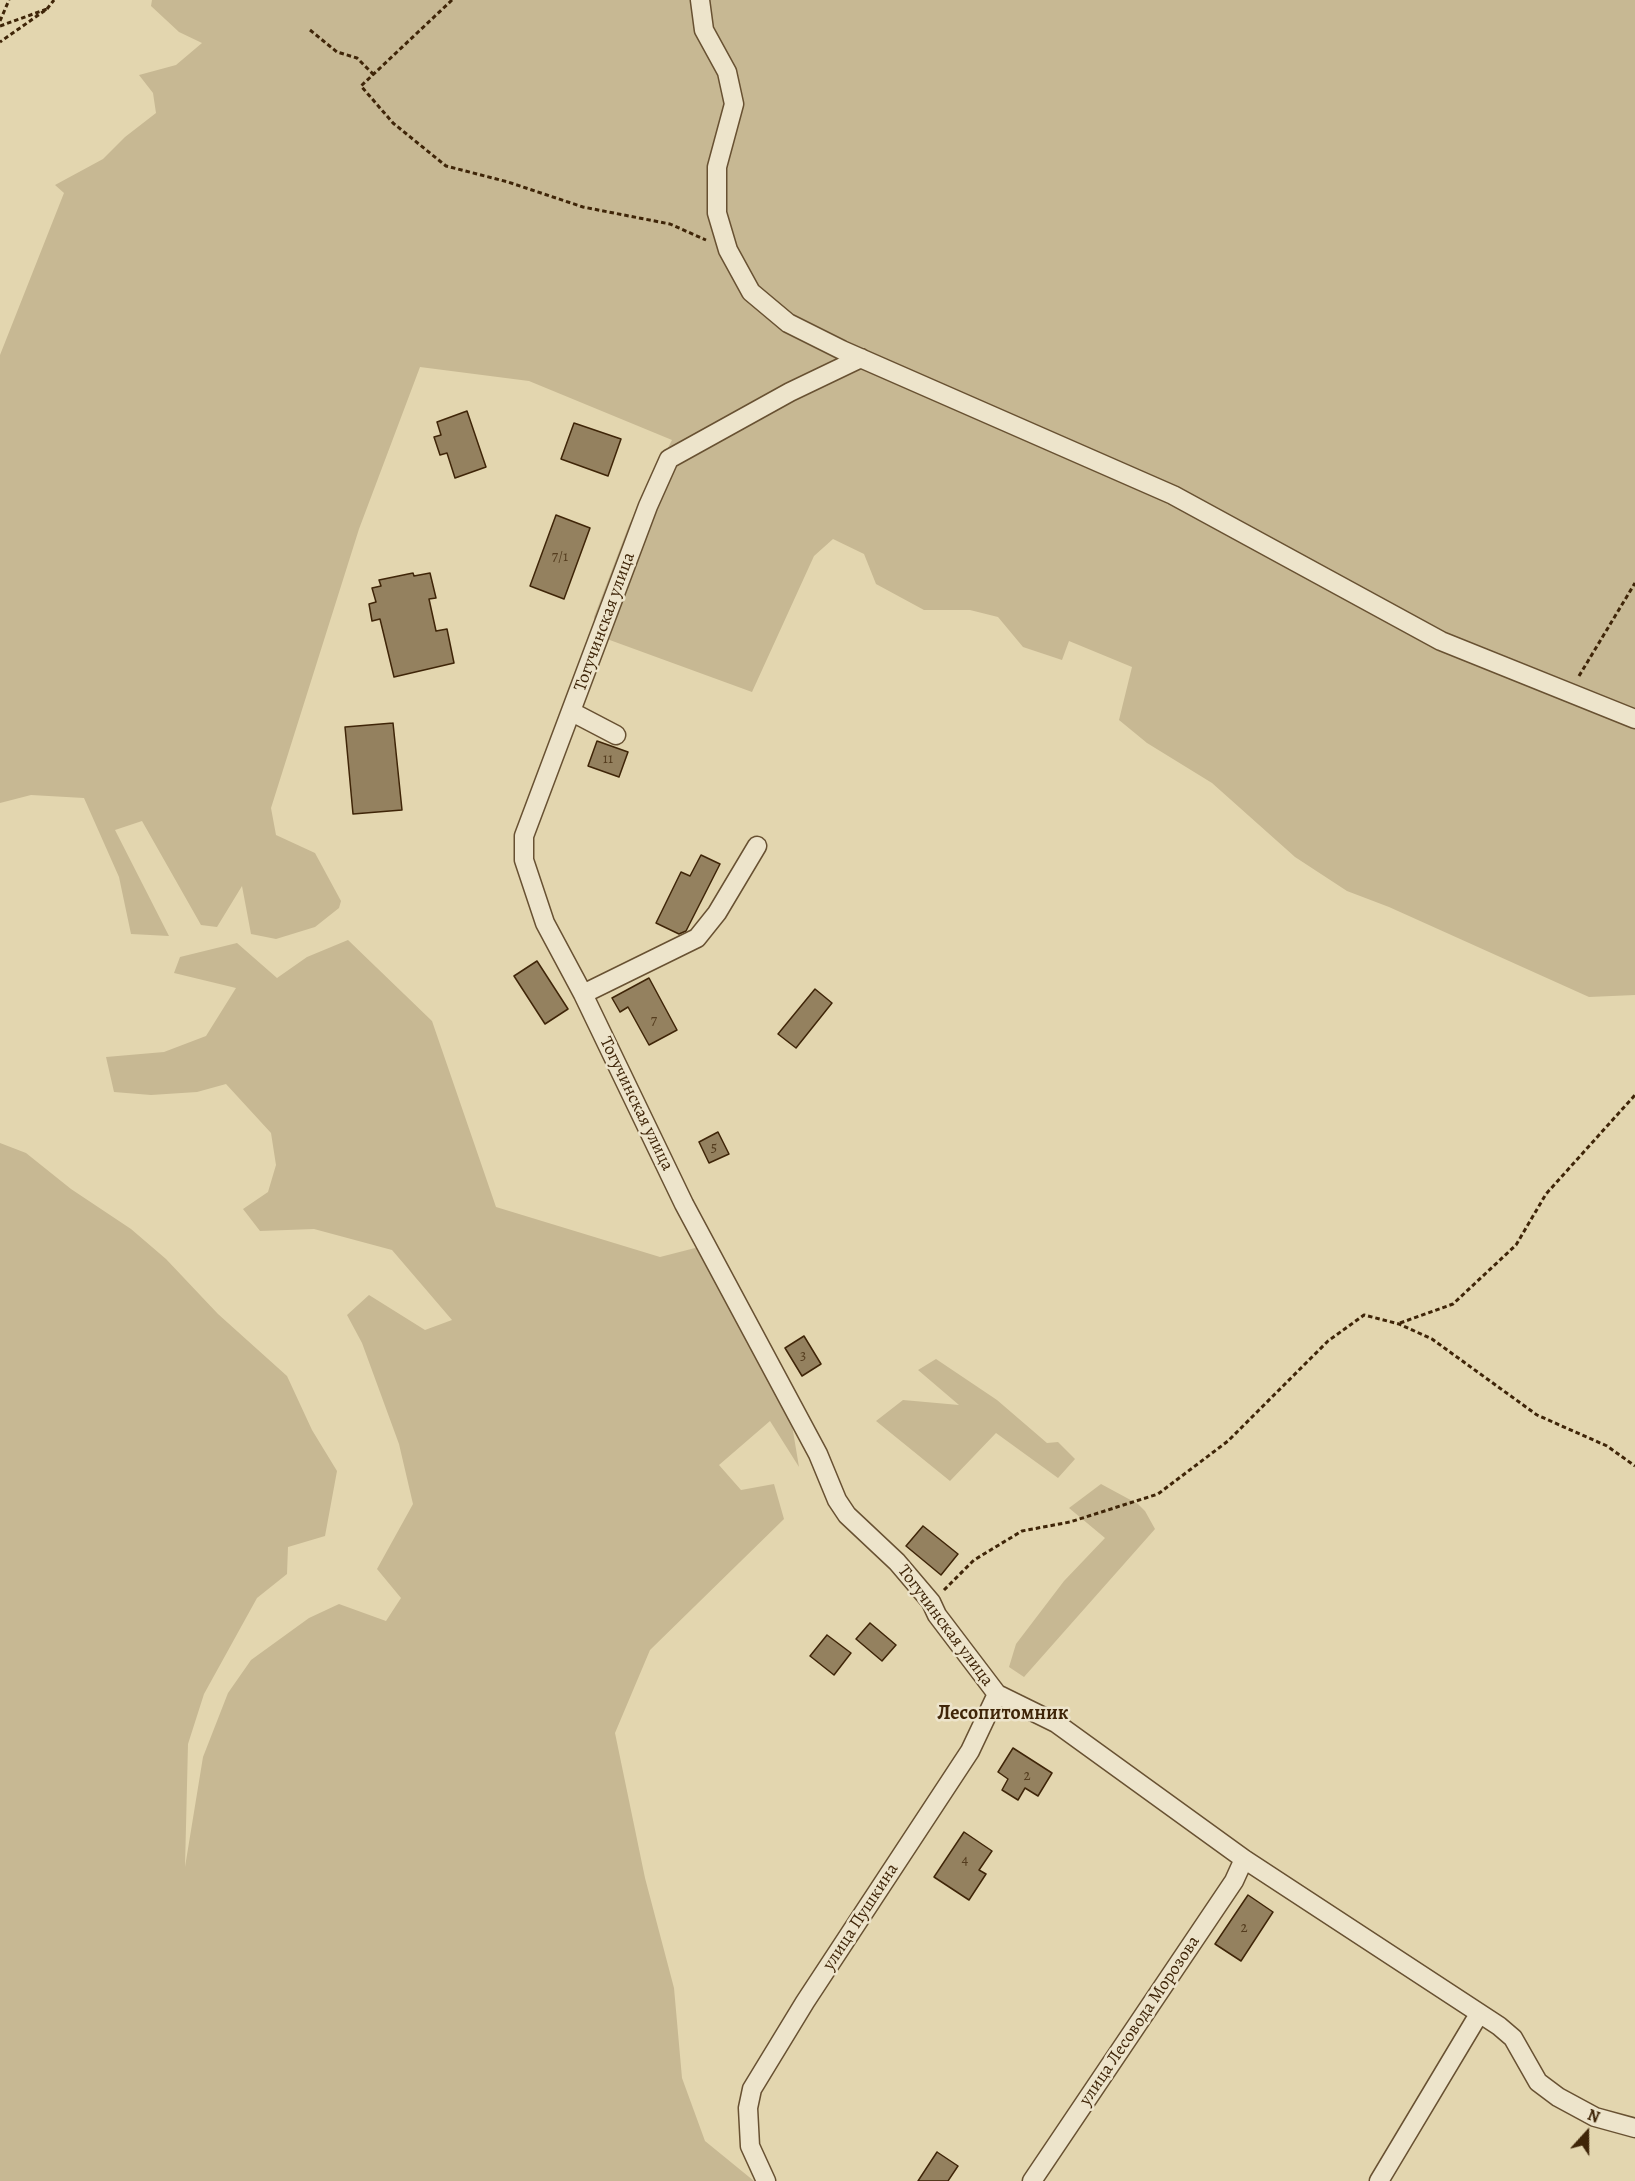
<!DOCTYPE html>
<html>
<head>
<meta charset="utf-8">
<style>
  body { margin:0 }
  #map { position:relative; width:1635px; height:2181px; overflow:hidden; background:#e3d6af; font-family:Alegreya,serif }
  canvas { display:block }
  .north { position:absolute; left:1557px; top:2103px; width:60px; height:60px; -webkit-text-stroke:4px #ede4cb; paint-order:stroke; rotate:21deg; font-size:16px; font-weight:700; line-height:24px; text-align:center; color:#3f2508 }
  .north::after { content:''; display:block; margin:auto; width:21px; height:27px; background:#3f2508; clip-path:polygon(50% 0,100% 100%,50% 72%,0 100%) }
</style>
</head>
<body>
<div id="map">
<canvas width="1635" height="2181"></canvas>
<div class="north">N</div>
</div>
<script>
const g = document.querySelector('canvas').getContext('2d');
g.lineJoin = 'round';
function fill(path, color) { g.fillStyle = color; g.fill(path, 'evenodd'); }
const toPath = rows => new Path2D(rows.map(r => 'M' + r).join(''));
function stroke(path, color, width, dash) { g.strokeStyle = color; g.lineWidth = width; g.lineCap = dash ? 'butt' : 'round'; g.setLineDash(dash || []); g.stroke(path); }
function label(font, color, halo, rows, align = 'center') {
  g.font = font + ' Alegreya,serif'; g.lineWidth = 5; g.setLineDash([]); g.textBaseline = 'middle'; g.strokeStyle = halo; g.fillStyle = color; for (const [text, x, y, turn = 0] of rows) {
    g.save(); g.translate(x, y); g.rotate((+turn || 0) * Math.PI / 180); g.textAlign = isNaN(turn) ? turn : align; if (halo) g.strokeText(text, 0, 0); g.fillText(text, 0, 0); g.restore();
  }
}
const green = toPath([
  [152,0,1635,0,1635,995,1589,997,1389,907,1347,891,1295,857,1212,783,1147,743,1119,720,1132,667,1069,641,1062,660,1023,647,998,617,970,610,924,610,876,584,864,554,833,539,814,556,752,692,596,635,594,617,629,525,672,440,529,381,420,367,359,529,271,808,276,835,315,853,341,901,339,908,315,927,276,939,251,934,242,886,217,927,201,925,142,821,115,830,169,936,131,934,119,877,84,798,31,795,0,803,0,355,64,193,55,185,103,159,125,137,156,113,153,93,139,75,176,65,202,43,179,32,151,6],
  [348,940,432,1021,496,1207,660,1257,699,1247,792,1425,799,1467,770,1421,719,1465,741,1490,774,1484,784,1519,650,1650,615,1733,645,1878,674,1988,682,2078,705,2141,754,2181,0,2181,0,1143,26,1153,71,1189,131,1229,166,1259,218,1314,287,1376,312,1430,337,1471,325,1536,288,1547,287,1574,257,1598,204,1694,188,1744,185,1867,203,1757,228,1693,251,1660,309,1618,339,1604,386,1621,401,1598,377,1569,413,1504,399,1444,362,1343,347,1315,369,1295,425,1330,452,1320,392,1250,314,1229,260,1231,243,1209,268,1192,276,1165,271,1133,226,1084,197,1092,151,1095,114,1092,106,1057,164,1052,206,1036,236,988,174,973,180,957,237,943,277,978,307,957],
  [936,1359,997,1400,1047,1443,1058,1442,1075,1459,1058,1478,996,1433,950,1481,876,1421,903,1400,959,1405,918,1370],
  [1101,1484,1138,1504,1145,1511,1155,1529,1024,1677,1009,1667,1016,1644,1064,1581,1105,1538,1069,1508]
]);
const building = toPath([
  [467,411,486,467,455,478,447,453,440,455,434,437,441,435,437,422,467,411],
  [574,423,621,439,608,476,561,459,574,423],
  [556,515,590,528,564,599,530,586,556,515],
  [413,573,414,576,430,573,436,598,429,599,436,631,447,629,454,663,394,677,380,619,372,621,369,604,376,602,372,588,381,586,379,580,413,573],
  [393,723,402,810,353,814,345,727,393,723],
  [597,741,628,752,619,777,588,766,597,741],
  [701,855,720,864,686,931,679,934,656,923,681,872,690,876,701,855],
  [537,961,568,1009,545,1024,514,976,537,961],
  [649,978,677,1030,649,1045,628,1007,620,1012,612,998,649,978],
  [815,989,832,1003,796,1048,778,1034,815,989],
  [718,1132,729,1154,709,1163,699,1142,718,1132],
  [804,1336,821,1364,802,1376,785,1348,804,1336],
  [923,1526,958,1554,941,1575,906,1546,923,1526],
  [870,1623,896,1645,882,1661,856,1639,870,1623],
  [827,1635,851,1653,834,1675,810,1656,827,1635],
  [1013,1748,1052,1773,1038,1796,1025,1788,1018,1800,1002,1790,1008,1779,998,1772,1013,1748],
  [964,1832,992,1851,979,1870,986,1874,969,1900,934,1877,964,1832],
  [1248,1895,1273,1912,1241,1961,1215,1944,1248,1895],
  [937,2152,958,2166,948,2181,918,2181,937,2152]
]);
const path = toPath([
  [452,0,361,86,393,123,446,166,508,182,583,207,670,224,706,240],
  [47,9,54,0],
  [0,21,9,0],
  [0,26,47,9,0,42],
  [310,30,337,52,357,58,374,75],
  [1579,676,1635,583],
  [1400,1323,1453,1304,1516,1245,1546,1194,1635,1095],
  [944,1590,974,1560,1022,1531,1070,1522,1158,1494,1228,1441,1328,1341,1364,1315,1399,1324,1432,1339,1537,1415,1607,1446,1635,1466]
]);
const minor = toPath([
  [700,0,704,30,727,72,734,104,717,167,717,213,728,250,751,292,788,323,842,350,1173,495,1441,641,1635,719],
  [861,358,790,392,669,459,648,506,524,836,524,860,545,923,583,994,684,1204,818,1454,837,1500,847,1515,897,1562,931,1602,937,1615,997,1694,1056,1723,1244,1859,1499,2026,1513,2038,1538,2082,1558,2097,1595,2117,1635,2128],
  [572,712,616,735],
  [583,994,697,938,717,913,757,846],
  [766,2181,750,2146,748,2108,752,2089,805,2002,970,1751,997,1694],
  [1032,2181,1234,1881,1244,1859],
  [1379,2181,1479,2014]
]);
const numberNames = [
  ["7/1",560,557],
  ["11",608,759],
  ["7",654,1021],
  ["5",714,1148],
  ["3",803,1356],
  ["2",1027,1776],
  ["4",965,1860],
  ["2",1244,1928]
];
const streetNames = [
  ["Тогучинская улица",605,622,-70],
  ["Тогучинская улица",636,1104,64],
  ["Тогучинская улица",945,1626,53],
  ["улица Пушкина",861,1917,-57],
  ["улица Лесовода Морозова",1140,2021,-56]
];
const neighbourhoodNames = [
  ["Лесопитомник",1003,1714]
];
fill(green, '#c7b893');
fill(building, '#94815f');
stroke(building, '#3f2508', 1.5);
stroke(minor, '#685132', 21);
stroke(path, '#3f2508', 3, [4.5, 3]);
stroke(minor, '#ede4cb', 18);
label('15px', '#543c1e', null, numberNames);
label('18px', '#3f2508', '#ede4cb', streetNames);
label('bold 20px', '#3f2508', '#ede4cb', neighbourhoodNames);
</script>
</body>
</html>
